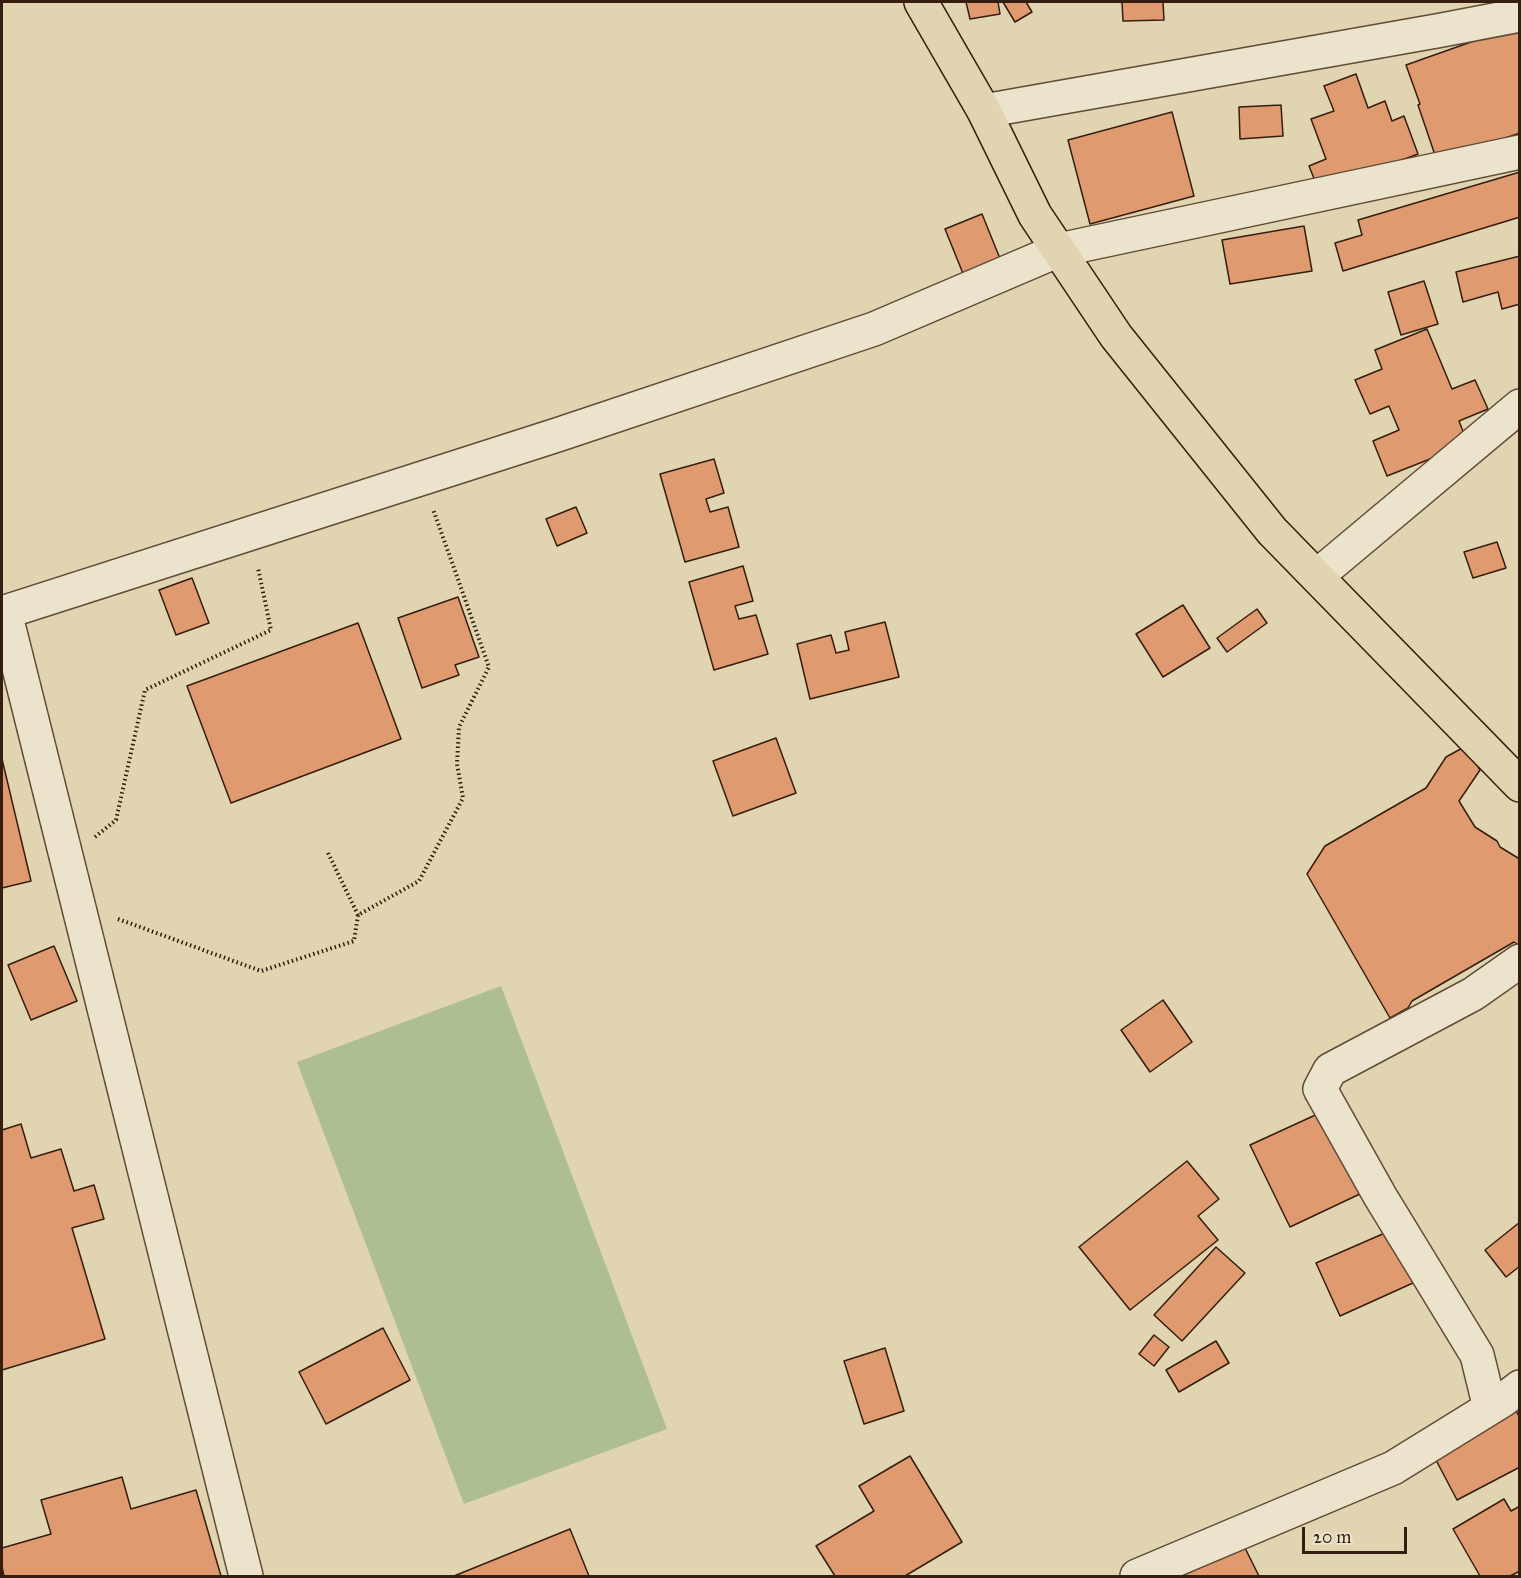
<!DOCTYPE html>
<html>
<head>
<meta charset="utf-8">
<style>
  body { margin:0 }
  #map { position:relative; width:1521px; height:1578px; overflow:hidden; background:#e1d4b1; font-family:"IM FELL Great Primer",serif }
  canvas { display:block }
  .frame { position:absolute; inset:0; border:3px solid #351d0f; pointer-events:none }
  .scale { position:absolute; left:1302px; top:1527px; width:105px; height:27px; box-sizing:border-box; border:3px solid #351d0f; border-top:0; padding-left:8px; font-size:18px; line-height:21px; white-space:nowrap; color:#351d0f; -webkit-text-stroke:4px #ece3cc; paint-order:stroke }
</style>
</head>
<body>
<div id="map">
<canvas width="1521" height="1578"></canvas>
<div class="frame"></div>
<div class="scale">20 m</div>
</div>
<script>
const g = document.querySelector('canvas').getContext('2d');
g.lineJoin = 'round';
function fill(path, color) { g.fillStyle = color; g.fill(path, 'evenodd'); }
const toPath = rows => new Path2D(rows.map(r => 'M' + r).join(''));
function stroke(path, color, width, dash) { g.strokeStyle = color; g.lineWidth = width; g.lineCap = dash ? 'butt' : 'round'; g.setLineDash(dash || []); g.stroke(path); }
const green = toPath([
  [501,986,667,1429,464,1504,297,1062]
]);
const building = toPath([
  [966,2,998,2,1000,14,970,19,966,2],
  [1003,2,1026,2,1032,12,1015,22,1003,2],
  [1122,2,1163,2,1164,20,1123,21,1122,2],
  [1519,25,1520,133,1437,161,1418,105,1420,104,1406,65,1519,25],
  [1356,74,1368,108,1385,101,1392,121,1404,116,1418,154,1319,191,1309,166,1326,159,1311,119,1334,111,1324,86,1356,74],
  [1281,105,1283,136,1240,139,1239,107,1281,105],
  [1172,112,1194,196,1090,224,1068,140,1172,112],
  [1520,172,1520,217,1343,271,1335,243,1362,235,1358,220,1520,172],
  [982,214,1001,261,964,276,945,229,982,214],
  [1304,226,1312,271,1230,284,1222,240,1304,226],
  [1520,256,1520,304,1502,309,1498,292,1463,302,1456,272,1520,256],
  [1424,281,1438,324,1401,335,1388,292,1424,281],
  [1427,329,1452,389,1475,380,1488,409,1459,421,1468,444,1387,476,1373,441,1399,430,1389,406,1370,414,1355,380,1382,369,1375,350,1427,329],
  [714,459,724,493,706,499,710,512,728,507,739,547,685,562,660,474,714,459],
  [576,507,587,533,557,546,546,519,576,507],
  [1497,542,1506,568,1473,578,1464,552,1497,542],
  [743,566,753,601,735,606,739,619,756,615,768,654,714,670,689,582,743,566],
  [192,578,209,623,176,635,159,590,192,578],
  [458,597,479,657,455,665,459,675,422,688,398,618,458,597],
  [1183,605,1210,648,1163,677,1136,634,1183,605],
  [1257,609,1267,623,1227,652,1217,638,1257,609],
  [885,622,899,677,810,699,797,644,831,635,836,653,849,650,845,632,885,622],
  [358,623,401,739,231,803,187,686,358,623],
  [776,738,796,793,733,816,713,761,776,738],
  [1466,746,1480,770,1459,801,1475,827,1497,841,1500,847,1518,858,1520,861,1520,946,1514,942,1412,1001,1408,1008,1390,1018,1307,874,1325,846,1426,788,1446,757,1466,746],
  [2,759,31,881,2,888,2,759],
  [54,946,77,1001,31,1020,8,965,54,946],
  [1163,1000,1192,1042,1150,1072,1121,1030,1163,1000],
  [1335,1106,1362,1193,1290,1227,1250,1145,1335,1106],
  [21,1124,31,1158,61,1149,74,1191,94,1185,104,1219,72,1228,105,1339,2,1370,2,1130,21,1124],
  [1187,1161,1219,1199,1198,1216,1218,1240,1130,1310,1079,1247,1187,1161],
  [1520,1222,1520,1266,1506,1277,1485,1250,1520,1222],
  [1401,1226,1424,1278,1340,1316,1316,1263,1401,1226],
  [1216,1247,1245,1273,1182,1341,1154,1315,1216,1247],
  [383,1328,410,1380,326,1424,299,1372,383,1328],
  [1154,1335,1169,1347,1154,1366,1139,1354,1154,1335],
  [1216,1341,1229,1363,1179,1392,1166,1370,1216,1341],
  [885,1348,904,1411,864,1424,844,1361,885,1348],
  [1510,1400,1520,1418,1520,1467,1457,1500,1427,1443,1510,1400],
  [910,1456,962,1542,905,1576,835,1576,816,1546,874,1511,859,1486,910,1456],
  [122,1477,131,1509,196,1490,221,1576,4,1576,2,1567,2,1548,51,1534,41,1500,122,1477],
  [1504,1499,1511,1511,1520,1506,1520,1571,1510,1576,1480,1576,1453,1529,1504,1499],
  [570,1529,589,1576,454,1576,570,1529],
  [1241,1540,1259,1576,1135,1576,1241,1540]
]);
const path = toPath([
  [95,837,116,820,145,690,271,630,258,568],
  [328,853,358,915],
  [118,919,261,971,354,941,358,915,419,881,463,798,457,764,459,727,489,667,433,509]
]);
const minor = toPath([
  [984,111,1442,30,1520,15],
  [1317,576,1520,406],
  [5,612,246,1576],
  [2,613,557,435,874,329,1059,250,1520,152],
  [1490,1408,1477,1355,1380,1196,1320,1089,1330,1070,1473,994,1520,961],
  [1137,1576,1393,1468,1503,1400,1520,1387]
]);
const major = toPath([
  [921,2,984,111,1035,215,1116,336,1272,531,1520,785]
]);
fill(green, '#adbe90');
fill(building, '#df9b6f');
stroke(building, '#351d0f', 1.5);
stroke(minor, '#604b38', 36);
stroke(major, '#351d0f', 36);
stroke(path, '#351d0f', 4, [1.5, 3]);
stroke(minor, '#ece3cc', 33);
stroke(major, '#e1d4b1', 33);
</script>
</body>
</html>
